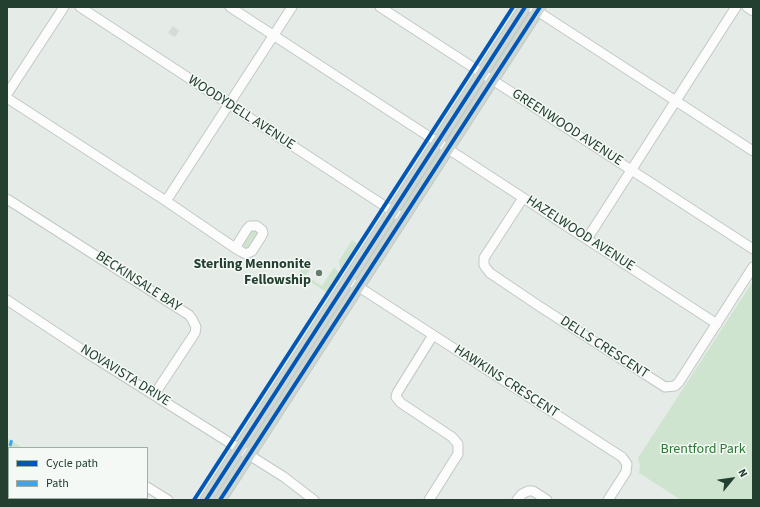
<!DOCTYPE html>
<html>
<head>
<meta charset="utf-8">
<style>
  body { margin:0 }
  #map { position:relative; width:760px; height:507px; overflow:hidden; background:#e5ebe7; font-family:"Source Sans 3",sans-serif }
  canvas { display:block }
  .frame { position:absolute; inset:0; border:8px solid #223f2f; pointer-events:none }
  .legend { position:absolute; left:8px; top:447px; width:140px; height:52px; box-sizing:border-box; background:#f4f9f5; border:1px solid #a0afa6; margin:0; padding:5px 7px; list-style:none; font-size:12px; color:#223f2f }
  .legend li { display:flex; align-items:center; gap:8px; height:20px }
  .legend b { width:20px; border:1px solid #a0afa6 }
  .north { position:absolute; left:712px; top:459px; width:40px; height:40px; -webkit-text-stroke:3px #f4f9f5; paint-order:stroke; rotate:61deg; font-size:11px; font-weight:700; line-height:16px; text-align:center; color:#223f2f }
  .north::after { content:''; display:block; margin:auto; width:14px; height:18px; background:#223f2f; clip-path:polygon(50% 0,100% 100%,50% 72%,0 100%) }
</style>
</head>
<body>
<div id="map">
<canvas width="760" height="507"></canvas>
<div class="frame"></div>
<ul class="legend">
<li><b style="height:5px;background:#0057b8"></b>Cycle path</li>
<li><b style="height:5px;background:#3ea4eb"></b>Path</li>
</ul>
<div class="north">N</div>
</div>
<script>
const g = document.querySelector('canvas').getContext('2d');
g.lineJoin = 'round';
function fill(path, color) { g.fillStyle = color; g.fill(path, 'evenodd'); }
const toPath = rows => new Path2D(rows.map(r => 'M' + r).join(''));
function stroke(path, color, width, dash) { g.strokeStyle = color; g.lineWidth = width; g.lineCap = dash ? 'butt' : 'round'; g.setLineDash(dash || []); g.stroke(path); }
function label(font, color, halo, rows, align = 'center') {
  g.font = font + ' "Source Sans 3",sans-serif'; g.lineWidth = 3; g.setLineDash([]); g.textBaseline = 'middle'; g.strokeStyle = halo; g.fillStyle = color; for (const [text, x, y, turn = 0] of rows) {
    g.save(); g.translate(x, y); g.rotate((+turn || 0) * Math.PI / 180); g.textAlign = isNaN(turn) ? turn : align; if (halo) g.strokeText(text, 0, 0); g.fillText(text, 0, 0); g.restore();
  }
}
const built = toPath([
  [173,26,179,31,175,37,168,33],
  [9,471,9,498,100,498,103,500,7,500,7,474]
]);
const green = toPath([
  [251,230,259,231,249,248,247,248,244,247,243,243],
  [352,240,358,244,341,271,339,261],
  [308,258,311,260,306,268,310,270,306,276,322,286,334,267,340,273,328,293,298,274],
  [753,281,753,500,681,500,639,473,640,465,638,458],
  [7,438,23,448,9,448,9,471,7,474]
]);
const minor = toPath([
  [80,7,403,218],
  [230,7,717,324],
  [380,7,753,249],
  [531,7,753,151],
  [747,7,753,11],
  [7,94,64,7],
  [7,98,166,201,235,248,242,252,246,254,252,251,261,237,263,233,262,230,257,226,250,226,247,229,235,248],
  [523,198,484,258,484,265,486,268,490,273,539,306,665,387,675,386,679,382,753,267],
  [7,199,189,315,192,319,196,327,195,333,154,395],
  [166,201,292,7],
  [587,239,736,7],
  [348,280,622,457,627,464,626,472,608,500],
  [7,300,84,351,284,477,314,500],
  [147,487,168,500],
  [429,500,458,454,458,444,452,437,401,403,396,397,397,393,433,335],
  [517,500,522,494,528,491,533,491,547,500]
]);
const major = toPath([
  [206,500,525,7],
  [220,500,540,7]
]);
const quiet = toPath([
  [10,446,12,439]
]);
const cycleway = toPath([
  [194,500,513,7],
  [206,500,525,7],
  [220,500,540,7]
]);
const markers = [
  [319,273,4,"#667b6f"]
];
const streetNames = [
  ["WOODYDELL AVENUE",241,113,33],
  ["GREENWOOD AVENUE",567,128,33],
  ["HAZELWOOD AVENUE",580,234,33],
  ["BECKINSALE BAY",138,282,33],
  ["DELLS CRESCENT",604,348,33],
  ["NOVAVISTA DRIVE",125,376,32],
  ["HAWKINS CRESCENT",506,382,33]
];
const poiNames = [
  ["Sterling Mennonite",311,265],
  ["Fellowship",311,281]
];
const parkNames = [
  ["Brentford Park",703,450]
];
fill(built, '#d3dcd6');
fill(green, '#cee4cf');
stroke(minor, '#c2c8c4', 11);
stroke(major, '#c1cac5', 13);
stroke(minor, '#fbfcfb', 9);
stroke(major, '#ced7d2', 11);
stroke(quiet, '#3ea4eb', 3, [6, 3]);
stroke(cycleway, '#0057b8', 4);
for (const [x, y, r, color] of markers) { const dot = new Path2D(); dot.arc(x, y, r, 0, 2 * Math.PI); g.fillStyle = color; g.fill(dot); stroke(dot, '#f4f9f5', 1.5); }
label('14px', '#223f2f', '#f4f9f5', streetNames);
label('bold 14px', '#223f2f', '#f4f9f5', poiNames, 'right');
label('14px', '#2a7833', '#f4f9f5', parkNames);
</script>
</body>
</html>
